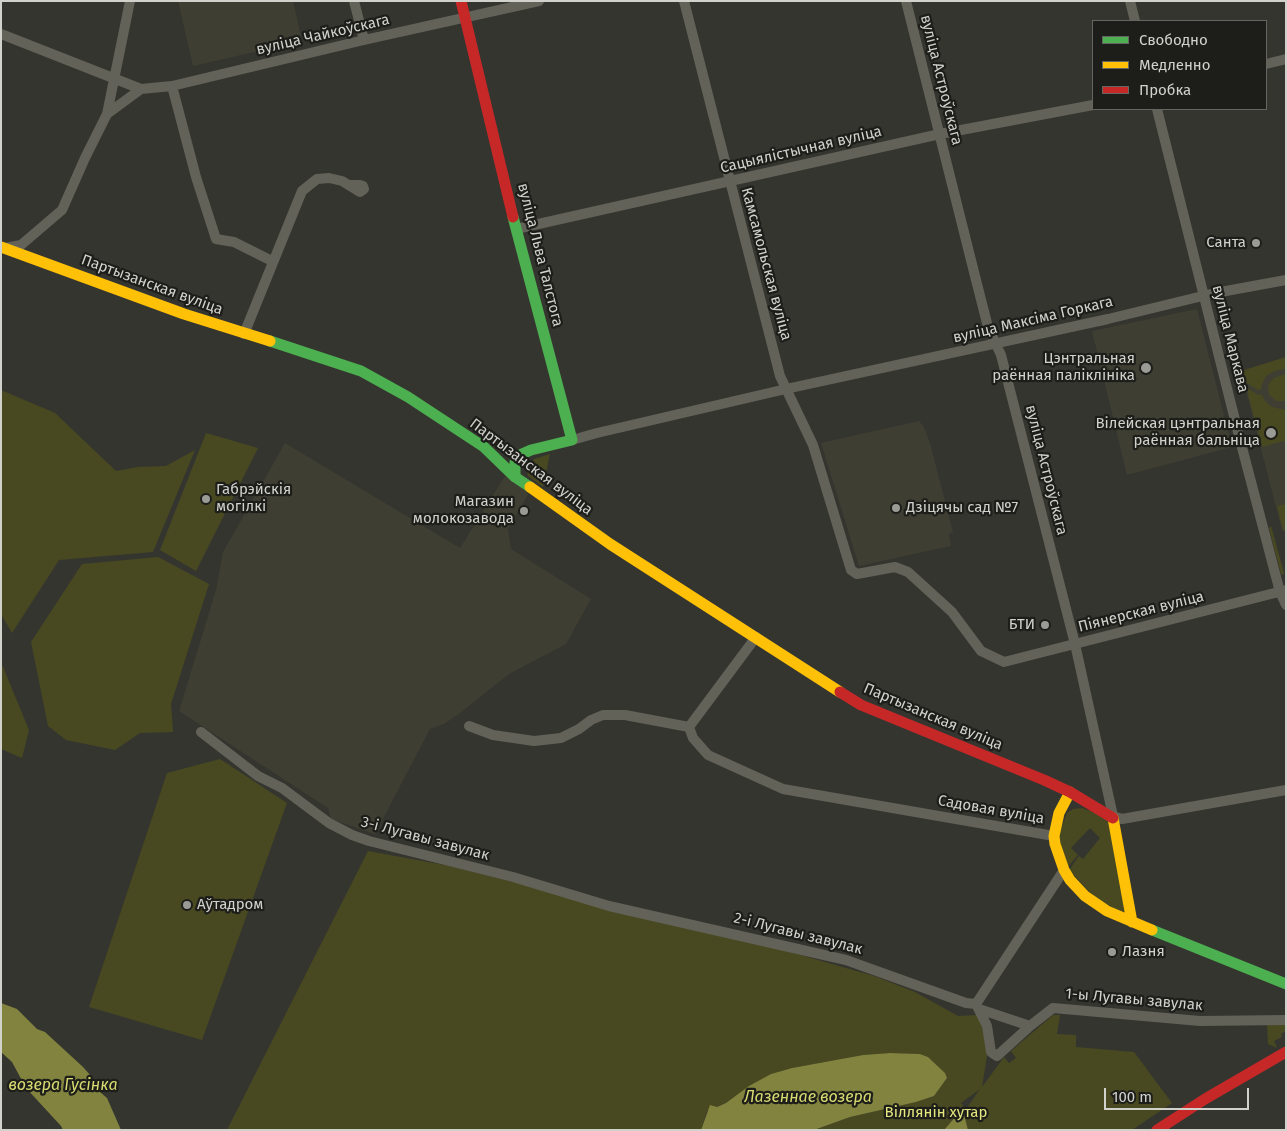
<!DOCTYPE html>
<html>
<head>
<meta charset="utf-8">
<style>
  body { margin:0 }
  #map { position:relative; width:1287px; height:1131px; overflow:hidden; background:#353530; font-family:"Fira Sans",sans-serif }
  canvas { display:block }
  .frame { position:absolute; inset:0; border:2px solid #d2d2cd; pointer-events:none }
  .legend { position:absolute; left:1092px; top:20px; width:175px; height:90px; box-sizing:border-box; background:#1d1d1a; border:1px solid #656562; margin:0; padding:6px 9px; list-style:none; font-size:15px; color:#d2d2cd }
  .legend li { display:flex; align-items:center; gap:10px; height:25px }
  .legend b { width:25px; border:1px solid #656562 }
  .scale { position:absolute; left:1104px; top:1088px; width:145px; height:22px; box-sizing:border-box; border:2px solid #d2d2cd; border-top:0; padding-left:6px; font-size:15px; line-height:18px; white-space:nowrap; color:#d2d2cd; -webkit-text-stroke:4px #1d1d1a; paint-order:stroke }
</style>
</head>
<body>
<div id="map">
<canvas width="1287" height="1131"></canvas>
<div class="frame"></div>
<ul class="legend">
<li><b style="height:6px;background:#4caf50"></b>Свободно</li>
<li><b style="height:6px;background:#ffc107"></b>Медленно</li>
<li><b style="height:6px;background:#c62828"></b>Пробка</li>
</ul>
<div class="scale">100 m</div>
</div>
<script>
const g = document.querySelector('canvas').getContext('2d');
g.lineJoin = 'round';
function fill(path, color) { g.fillStyle = color; g.fill(path, 'evenodd'); }
const toPath = rows => new Path2D(rows.map(r => 'M' + r).join(''));
function stroke(path, color, width, dash) { g.strokeStyle = color; g.lineWidth = width; g.lineCap = dash ? 'butt' : 'round'; g.setLineDash(dash || []); g.stroke(path); }
function label(font, color, halo, rows, align = 'center') {
  g.font = font + ' "Fira Sans",sans-serif'; g.lineWidth = 4.5; g.setLineDash([]); g.textBaseline = 'middle'; g.strokeStyle = halo; g.fillStyle = color; for (const [text, x, y, turn = 0] of rows) {
    g.save(); g.translate(x, y); g.rotate((+turn || 0) * Math.PI / 180); g.textAlign = isNaN(turn) ? turn : align; if (halo) g.strokeText(text, 0, 0); g.fillText(text, 0, 0); g.restore();
  }
}
const built = toPath([
  [178,1,293,1,302,41,193,66],
  [1197,309,1232,447,1127,475,1092,331],
  [1286,357,1286,532,1282,530,1241,371],
  [919,421,924,427,930,443,953,532,949,534,951,546,859,566,821,443],
  [285,443,460,548,505,476,533,486,508,529,511,549,591,599,566,644,509,674,460,713,444,724,430,729,375,834,331,819,328,808,179,711,216,590,223,552]
]);
const green = toPath([
  [1286,357,1286,369,1275,371,1266,376,1262,384,1261,390,1258,390,1244,381,1241,371],
  [1286,374,1286,401,1276,401,1269,394,1268,385,1274,378],
  [1246,387,1258,395,1262,395,1265,401,1272,407,1286,410,1286,445,1284,441,1262,447],
  [1,390,55,413,116,471,138,467,166,466,195,450,153,552,59,560,12,633,1,614],
  [206,433,258,448,196,571,160,550],
  [550,454,543,487,528,476,527,470,534,459],
  [1286,504,1286,532,1283,529,1277,506],
  [1271,526,1284,573,1283,575,1281,574,1269,528],
  [158,557,209,584,171,704,173,732,140,733,115,750,66,740,48,726,31,642,82,564],
  [1,662,29,730,22,758,1,749],
  [220,759,287,803,202,1040,89,1007,167,773],
  [1082,808,1107,817,1129,915,1097,900,1069,870,1079,856,1083,859,1100,838,1090,828,1071,848,1078,855,1067,868,1058,837,1067,813,1073,809],
  [368,851,450,866,783,950,874,976,915,992,958,1016,977,1015,983,1030,987,1056,982,1087,1004,1057,1009,1063,1016,1058,1011,1051,1053,1015,1060,1015,1057,1034,1076,1035,1076,1047,1134,1052,1172,1103,1132,1130,968,1130,964,1114,957,1115,944,1130,814,1130,850,1117,916,1102,934,1096,947,1078,945,1073,928,1057,920,1054,890,1053,863,1055,792,1068,771,1074,726,1103,707,1111,701,1130,227,1130],
  [980,1089,966,1109,961,1103],
  [1286,1024,1286,1031,1281,1034,1282,1037,1274,1041,1277,1048,1268,1044,1267,1025]
]);
const water = toPath([
  [1,1003,17,1009,37,1029,45,1032,83,1067,91,1076,93,1086,107,1098,121,1130,63,1130,61,1126,26,1088,12,1062,1,1052],
  [890,1053,920,1054,928,1057,945,1073,947,1078,934,1096,916,1102,850,1117,814,1130,701,1130,710,1105,717,1107,726,1103,749,1086,771,1074,792,1068,863,1055],
  [964,1114,968,1130,944,1130,957,1115]
]);
const street = toPath([
  [354,1,364,40],
  [684,1,780,376,813,445,851,570,857,574,895,567,908,572,952,612,981,651,1004,662,1286,590],
  [906,1,975,276,988,327,1001,355,1075,644,1113,816,1122,819,1286,790],
  [1130,1,1135,21],
  [1,34,141,89,172,86,364,40,539,1],
  [1266,64,1286,59],
  [172,86,196,177,216,239,234,242,272,261],
  [1157,109,1239,436,1280,592,1286,605],
  [107,114,141,89],
  [516,229,940,134,1093,105],
  [5,248,21,245,62,210,85,158,107,114,130,1],
  [244,334,302,191,317,179,329,178,342,181,360,192,364,189,363,186,360,185,350,185],
  [572,440,597,433,786,389,1108,319,1215,293,1286,280],
  [756,637,689,727,693,738,708,755,783,789,1054,836],
  [469,726,493,735,534,741,561,738,579,729,591,720,603,715,625,715,689,727],
  [201,732,258,776,282,788,329,823,352,835,369,841,513,877,609,906,846,960,966,1003,976,1004],
  [976,1004,987,1026,991,1052,997,1056,1030,1026,1053,1008,1200,1021,1286,1020],
  [976,1004,1064,870],
  [979,1009,1030,1026]
]);
const fast = toPath([
  [513,217,572,440,531,450,522,454,515,462,515,477],
  [270,341,361,371,408,397,484,447,515,477,530,487],
  [1152,930,1286,984]
]);
const slow = toPath([
  [1,247,184,314,270,341],
  [530,487,610,544,840,692],
  [1070,792,1059,813,1054,836,1055,844,1064,870,1070,880,1085,896,1107,911,1152,930],
  [1113,818,1132,922]
]);
const jam = toPath([
  [461,1,513,217],
  [840,692,861,705,1044,780,1070,792,1113,818],
  [1157,1130,1205,1099,1286,1052]
]);
const markers = [
  [1256,243,5,"#9b9b96"],
  [1146,368,6,"#9b9b96"],
  [1271,433,6,"#9b9b96"],
  [206,499,5,"#9b9b96"],
  [896,508,5,"#9b9b96"],
  [524,511,5,"#9b9b96"],
  [1045,625,5,"#9b9b96"],
  [187,905,5,"#9b9b96"],
  [1112,952,5,"#9b9b96"]
];
const streetNames = [
  ["вуліца Чайкоўскага",323,35,-13],
  ["вуліца Астроўскага",941,80,76],
  ["Сацыялістычная вуліца",801,150,-13],
  ["вуліца Льва Талстога",540,255,76],
  ["Камсамольская вуліца",766,264,75],
  ["Партызанская вуліца",152,285,20],
  ["вуліца Максіма Горкага",1033,320,-13],
  ["вуліца Маркава",1230,339,76],
  ["Партызанская вуліца",531,467,37],
  ["вуліца Астроўскага",1046,470,76],
  ["Піянерская вуліца",1141,612,-14],
  ["Партызанская вуліца",933,717,23],
  ["Садовая вуліца",991,810,10],
  ["3-і Лугавы завулак",425,839,15],
  ["2-і Лугавы завулак",798,934,14],
  ["1-ы Лугавы завулак",1134,1000,5]
];
const poiNames = [
  ["Санта",1246,243],
  ["Цэнтральная",1135,359],
  ["раённая паліклініка",1135,376],
  ["Вілейская цэнтральная",1260,424],
  ["раённая бальніца",1260,441],
  ["Габрэйскія",216,490,"left"],
  ["могілкі",216,507,"left"],
  ["Магазин",514,502],
  ["молокозавода",514,519],
  ["Дзіцячы сад №7",906,508,"left"],
  ["БТИ",1035,625],
  ["Аўтадром",197,905,"left"],
  ["Лазня",1122,952,"left"]
];
const parkNames = [
  ["Віллянін хутар",936,1113]
];
const waterNames = [
  ["возера Гусінка",63,1086],
  ["Лазеннае возера",808,1098]
];
fill(built, '#3e3e32');
fill(green, '#484921');
fill(water, '#81833e');
stroke(street, '#626259', 10);
stroke(fast, '#4caf50', 11);
stroke(slow, '#ffc107', 11);
stroke(jam, '#c62828', 11);
for (const [x, y, r, color] of markers) { const dot = new Path2D(); dot.arc(x, y, r, 0, 2 * Math.PI); g.fillStyle = color; g.fill(dot); stroke(dot, '#1d1d1a', 2); }
label('15px', '#d2d2cd', '#1d1d1a', streetNames);
label('15px', '#d2d2cd', '#1d1d1a', poiNames, 'right');
label('15px', '#e5e87e', '#1d1d1a', parkNames);
label('italic 16px', '#d8db71', '#1d1d1a', waterNames);
</script>
</body>
</html>
